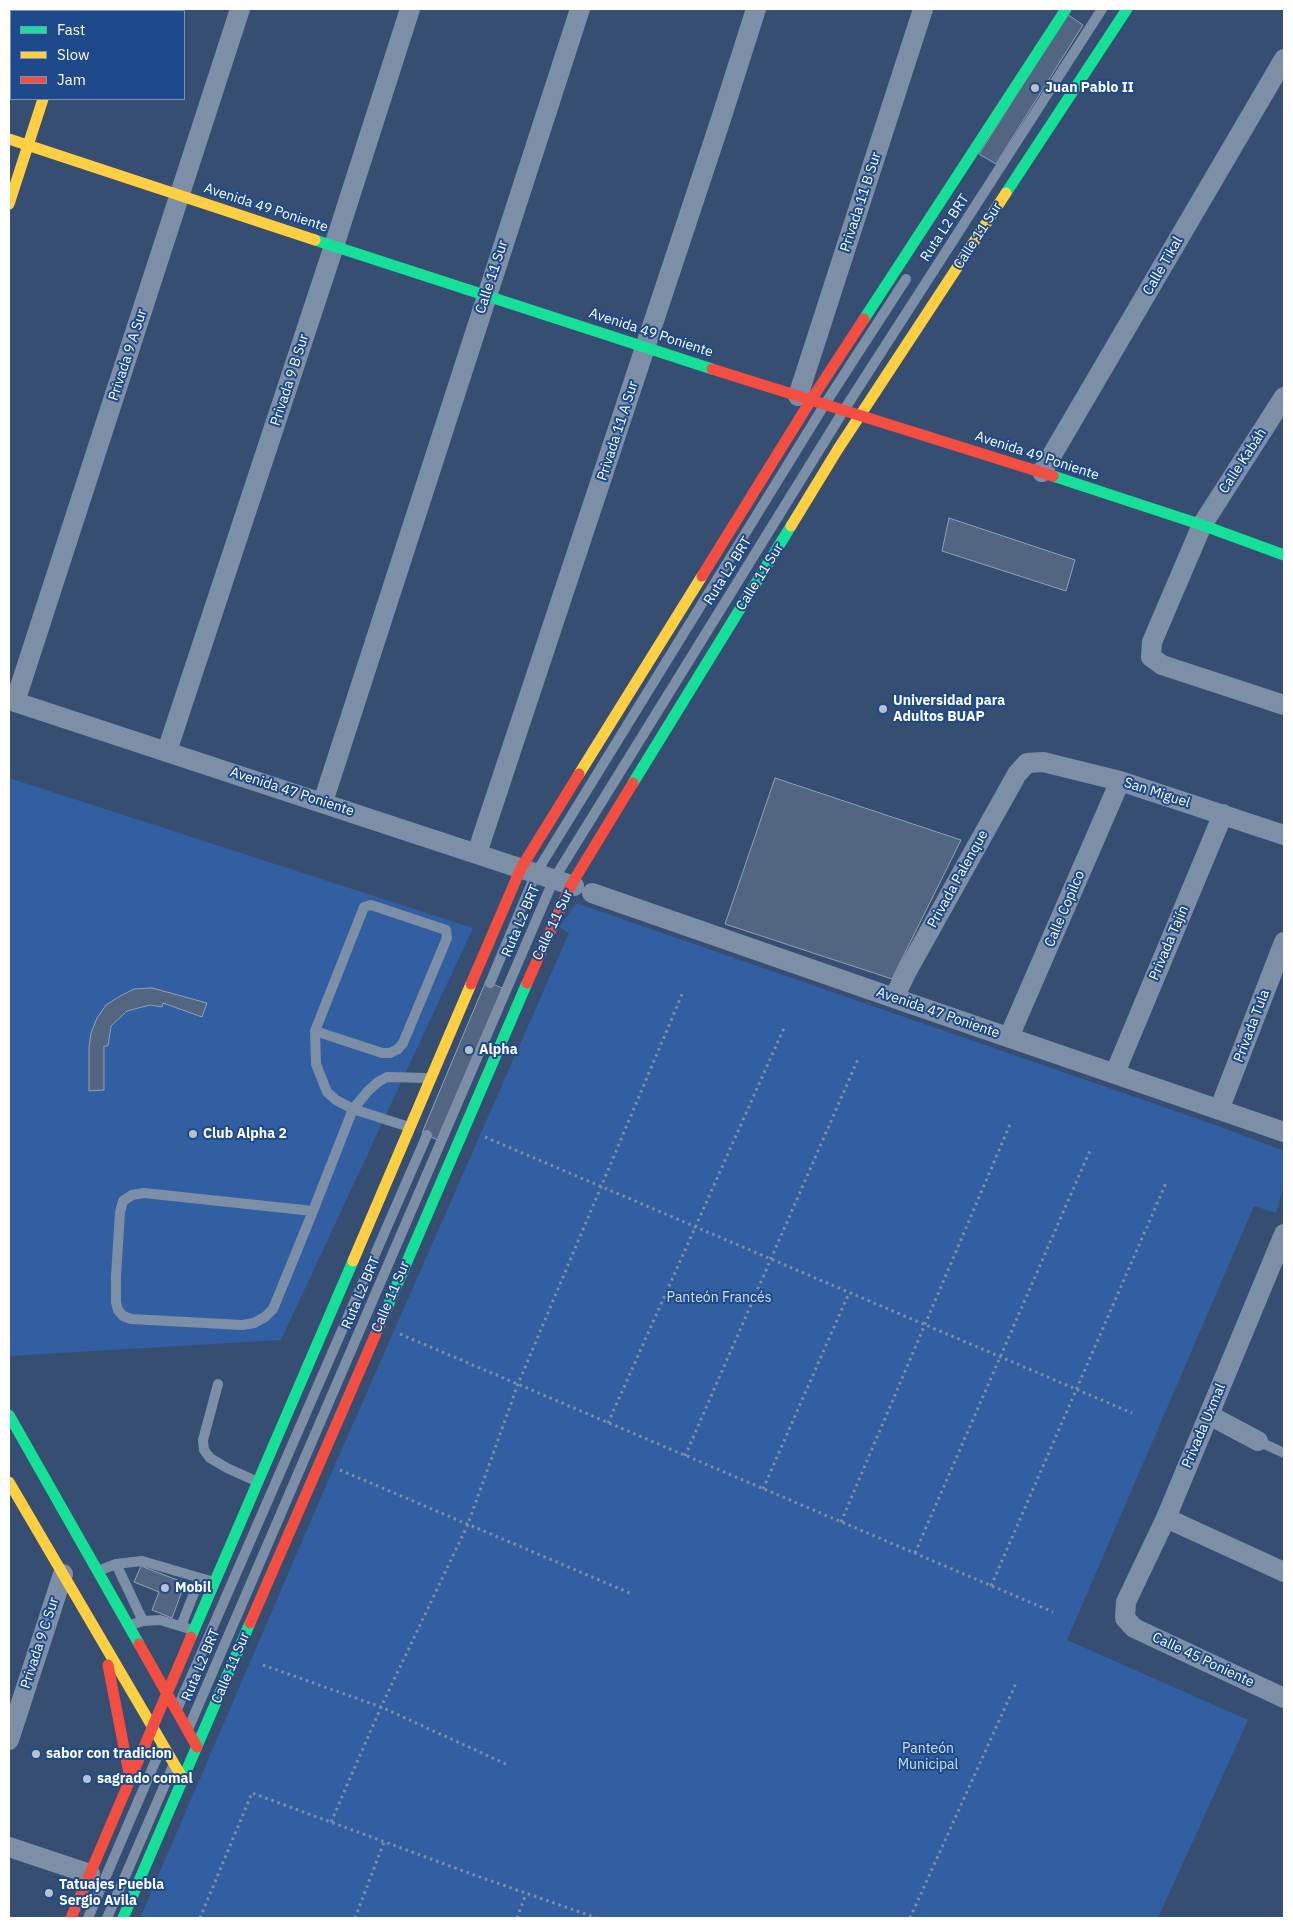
<!DOCTYPE html>
<html>
<head>
<meta charset="utf-8">
<style>
  body { margin:0 }
  #map { position:relative; width:1293px; height:1927px; overflow:hidden; background:#364e72; font-family:"IBM Plex Sans",sans-serif }
  canvas { display:block }
  .frame { position:absolute; inset:0; border:10px solid #fff; pointer-events:none }
  .legend { position:absolute; left:10px; top:10px; width:175px; height:90px; box-sizing:border-box; background:#1e498b; border:1px solid #7892b9; margin:0; padding:6px 9px; list-style:none; font-size:15px; color:#fff }
  .legend li { display:flex; align-items:center; gap:10px; height:25px }
  .legend b { width:25px; border:1px solid #7892b9 }
</style>
</head>
<body>
<div id="map">
<canvas width="1293" height="1927"></canvas>
<div class="frame"></div>
<ul class="legend">
<li><b style="height:6px;background:#16e098"></b>Fast</li>
<li><b style="height:6px;background:#ffcf43"></b>Slow</li>
<li><b style="height:6px;background:#f24e42"></b>Jam</li>
</ul>
</div>
<script>
const g = document.querySelector('canvas').getContext('2d');
g.lineJoin = 'round';
function fill(path, color) { g.fillStyle = color; g.fill(path, 'evenodd'); }
const toPath = rows => new Path2D(rows.map(r => 'M' + r).join(''));
function stroke(path, color, width, dash) { g.strokeStyle = color; g.lineWidth = width; g.lineCap = dash ? 'butt' : 'round'; g.setLineDash(dash || []); g.stroke(path); }
function label(font, color, halo, rows, align = 'center') {
  g.font = font + ' "IBM Plex Sans",sans-serif'; g.lineWidth = 4; g.setLineDash([]); g.textBaseline = 'middle'; g.strokeStyle = halo; g.fillStyle = color; for (const [text, x, y, turn = 0] of rows) {
    g.save(); g.translate(x, y); g.rotate((+turn || 0) * Math.PI / 180); g.textAlign = isNaN(turn) ? turn : align; if (halo) g.strokeText(text, 0, 0); g.fillText(text, 0, 0); g.restore();
  }
}
const green = toPath([
  [9,778,473,928,281,1340,9,1356],
  [576,903,1221,1127,1284,1151,1284,1184,1276,1213,1254,1206,1067,1640,1248,1720,1158,1918,140,1918,334,1467,569,933,559,927]
]);
const building = toPath([
  [1067,14,1083,25,996,164,979,154,1067,14],
  [949,518,1075,560,1066,591,942,551,949,518],
  [775,778,961,840,892,979,725,924,775,778],
  [486,981,504,989,440,1141,422,1133,486,981],
  [152,988,207,1003,202,1017,163,1003,162,1007,150,1005,127,1011,111,1026,108,1046,104,1046,104,1090,89,1091,89,1047,91,1033,97,1018,106,1005,120,996,134,989,152,988],
  [141,1566,185,1583,172,1618,152,1610,159,1592,134,1582,141,1566]
]);
const path = toPath([
  [485,1137,1132,1413],
  [400,1334,1053,1612],
  [608,1423,784,1028],
  [685,1456,859,1057],
  [340,1470,632,1594],
  [763,1489,849,1293],
  [841,1522,1011,1122],
  [915,1553,1091,1148],
  [991,1586,1166,1183],
  [263,1665,381,1707,506,1764],
  [331,1822,381,1707,468,1524,518,1384,683,992],
  [200,1918,252,1793,477,1876,597,1918],
  [355,1918,384,1842],
  [517,1918,526,1894],
  [910,1918,1017,1681]
]);
const lane = toPath([
  [490,983,536,873,825,404,906,279],
  [315,1031,382,1053,390,1053,398,1049,403,1043,447,938,446,930,371,905,364,907,315,1031,316,1064,327,1092,336,1100,353,1109,409,1127],
  [313,1211,144,1193,132,1195,123,1201,120,1212,116,1276,116,1302,118,1310,123,1316,131,1319,242,1325,254,1323,265,1317,273,1309,298,1248,313,1211,353,1109,368,1091,378,1082,387,1077,428,1078],
  [218,1384,203,1440,204,1450,210,1458,227,1468,258,1482],
  [1258,1441,1284,1453],
  [116,1564,143,1621],
  [98,1571,116,1564,142,1561,214,1582],
  [130,1625,143,1621,160,1620,193,1630],
  [181,1626,200,1578],
  [178,1707,427,1135],
  [189,1727,554,879,844,410,1102,9],
  [88,1918,161,1748],
  [107,1918,172,1768]
]);
const street = toPath([
  [798,396,923,9],
  [1284,397,1202,525,1152,642,1151,657,1162,665,1284,705],
  [1042,472,1284,59],
  [9,700,574,886],
  [15,702,240,9],
  [167,751,334,246,410,9],
  [323,802,580,9],
  [477,853,720,122,756,9],
  [592,893,894,998,1284,1132],
  [894,998,906,973,1017,774,1027,763,1043,762,1120,781,1284,835],
  [1009,1037,1120,781],
  [1115,1073,1223,814],
  [1219,1110,1284,942],
  [1284,1234,1166,1518,1126,1602,1125,1618,1134,1628,1284,1698],
  [1209,1415,1258,1441],
  [1166,1518,1284,1572],
  [9,1740,63,1574],
  [9,1847,90,1874]
]);
const fast = toPath([
  [71,11,72,9],
  [1006,193,1127,9],
  [315,240,712,369],
  [864,319,1066,9],
  [1053,476,1202,525,1284,555],
  [633,783,791,526],
  [387,1308,527,983],
  [9,1415,139,1644],
  [191,1637,353,1261],
  [123,1918,250,1623]
]);
const slow = toPath([
  [9,139,315,240],
  [9,204,43,99],
  [791,526,838,449,1006,193],
  [579,774,702,576],
  [353,1261,471,984],
  [9,1482,183,1779]
]);
const jam = toPath([
  [712,369,1053,476],
  [702,576,811,400,864,319],
  [527,983,571,885,633,783],
  [471,984,521,868,579,774],
  [250,1623,387,1308],
  [139,1644,197,1747],
  [108,1665,130,1779],
  [71,1918,191,1637]
]);
const markers = [
  [1035,88,5,"#b9c1ce"],
  [883,709,5,"#b9c1ce"],
  [469,1050,5,"#b9c1ce"],
  [193,1134,5,"#b9c1ce"],
  [165,1588,5,"#b9c1ce"],
  [36,1754,5,"#b9c1ce"],
  [87,1779,5,"#b9c1ce"],
  [49,1893,5,"#b9c1ce"]
];
const poiNames = [
  ["Juan Pablo II",1045,88],
  ["Universidad para",893,701],
  ["Adultos BUAP",893,717],
  ["Alpha",479,1050],
  ["Club Alpha 2",203,1134],
  ["Mobil",175,1588],
  ["sabor con tradicion",46,1754],
  ["sagrado comal",97,1779],
  ["Tatuajes Puebla",59,1885],
  ["Sergio Avila",59,1901]
];
const streetNames = [
  ["Privada 11 B Sur",861,202,-72],
  ["Avenida 49 Poniente",266,208,18],
  ["Ruta L2 BRT",945,228,-57],
  ["Calle 11 Sur",978,236,-57],
  ["Calle Tikal",1163,266,-60],
  ["Calle 11 Sur",492,277,-72],
  ["Avenida 49 Poniente",651,333,18],
  ["Privada 9 A Sur",128,355,-72],
  ["Privada 9 B Sur",290,380,-72],
  ["Privada 11 A Sur",618,431,-72],
  ["Avenida 49 Poniente",1037,456,18],
  ["Calle Kabáh",1243,461,-57],
  ["Ruta L2 BRT",728,571,-58],
  ["Calle 11 Sur",760,577,-58],
  ["Avenida 47 Poniente",292,792,18],
  ["San Miguel",1157,793,18],
  ["Privada Palenque",958,879,-61],
  ["Calle Copilco",1065,909,-67],
  ["Ruta L2 BRT",521,921,-67],
  ["Calle 11 Sur",553,925,-65],
  ["Privada Tajín",1169,943,-67],
  ["Avenida 47 Poniente",938,1013,19],
  ["Privada Tula",1252,1026,-69],
  ["Ruta L2 BRT",361,1293,-67],
  ["Calle 11 Sur",391,1297,-67],
  ["Privada Uxmal",1204,1426,-67],
  ["Privada 9 C Sur",40,1643,-72],
  ["Calle 45 Poniente",1203,1660,25],
  ["Ruta L2 BRT",201,1665,-67],
  ["Calle 11 Sur",231,1668,-67]
];
const parkNames = [
  ["Panteón Francés",719,1298],
  ["Panteón",928,1749],
  ["Municipal",928,1765]
];
fill(green, '#325fa1');
fill(building, '#526682');
stroke(building, '#92a0b5', 1);
stroke(path, '#7d8fa6', 3, [2.5, 4]);
stroke(lane, '#7d8fa6', 10);
stroke(street, '#7d8fa6', 20);
stroke(fast, '#16e098', 11);
stroke(slow, '#ffcf43', 11);
stroke(jam, '#f24e42', 11);
for (const [x, y, r, color] of markers) { const dot = new Path2D(); dot.arc(x, y, r, 0, 2 * Math.PI); g.fillStyle = color; g.fill(dot); stroke(dot, '#1e498b', 2); }
label('bold 14px', '#fff', '#1e498b', poiNames, 'left');
label('14px', '#fff', '#1e498b', streetNames);
label('14px', '#cfe0f9', '#1e498b', parkNames);
</script>
</body>
</html>
